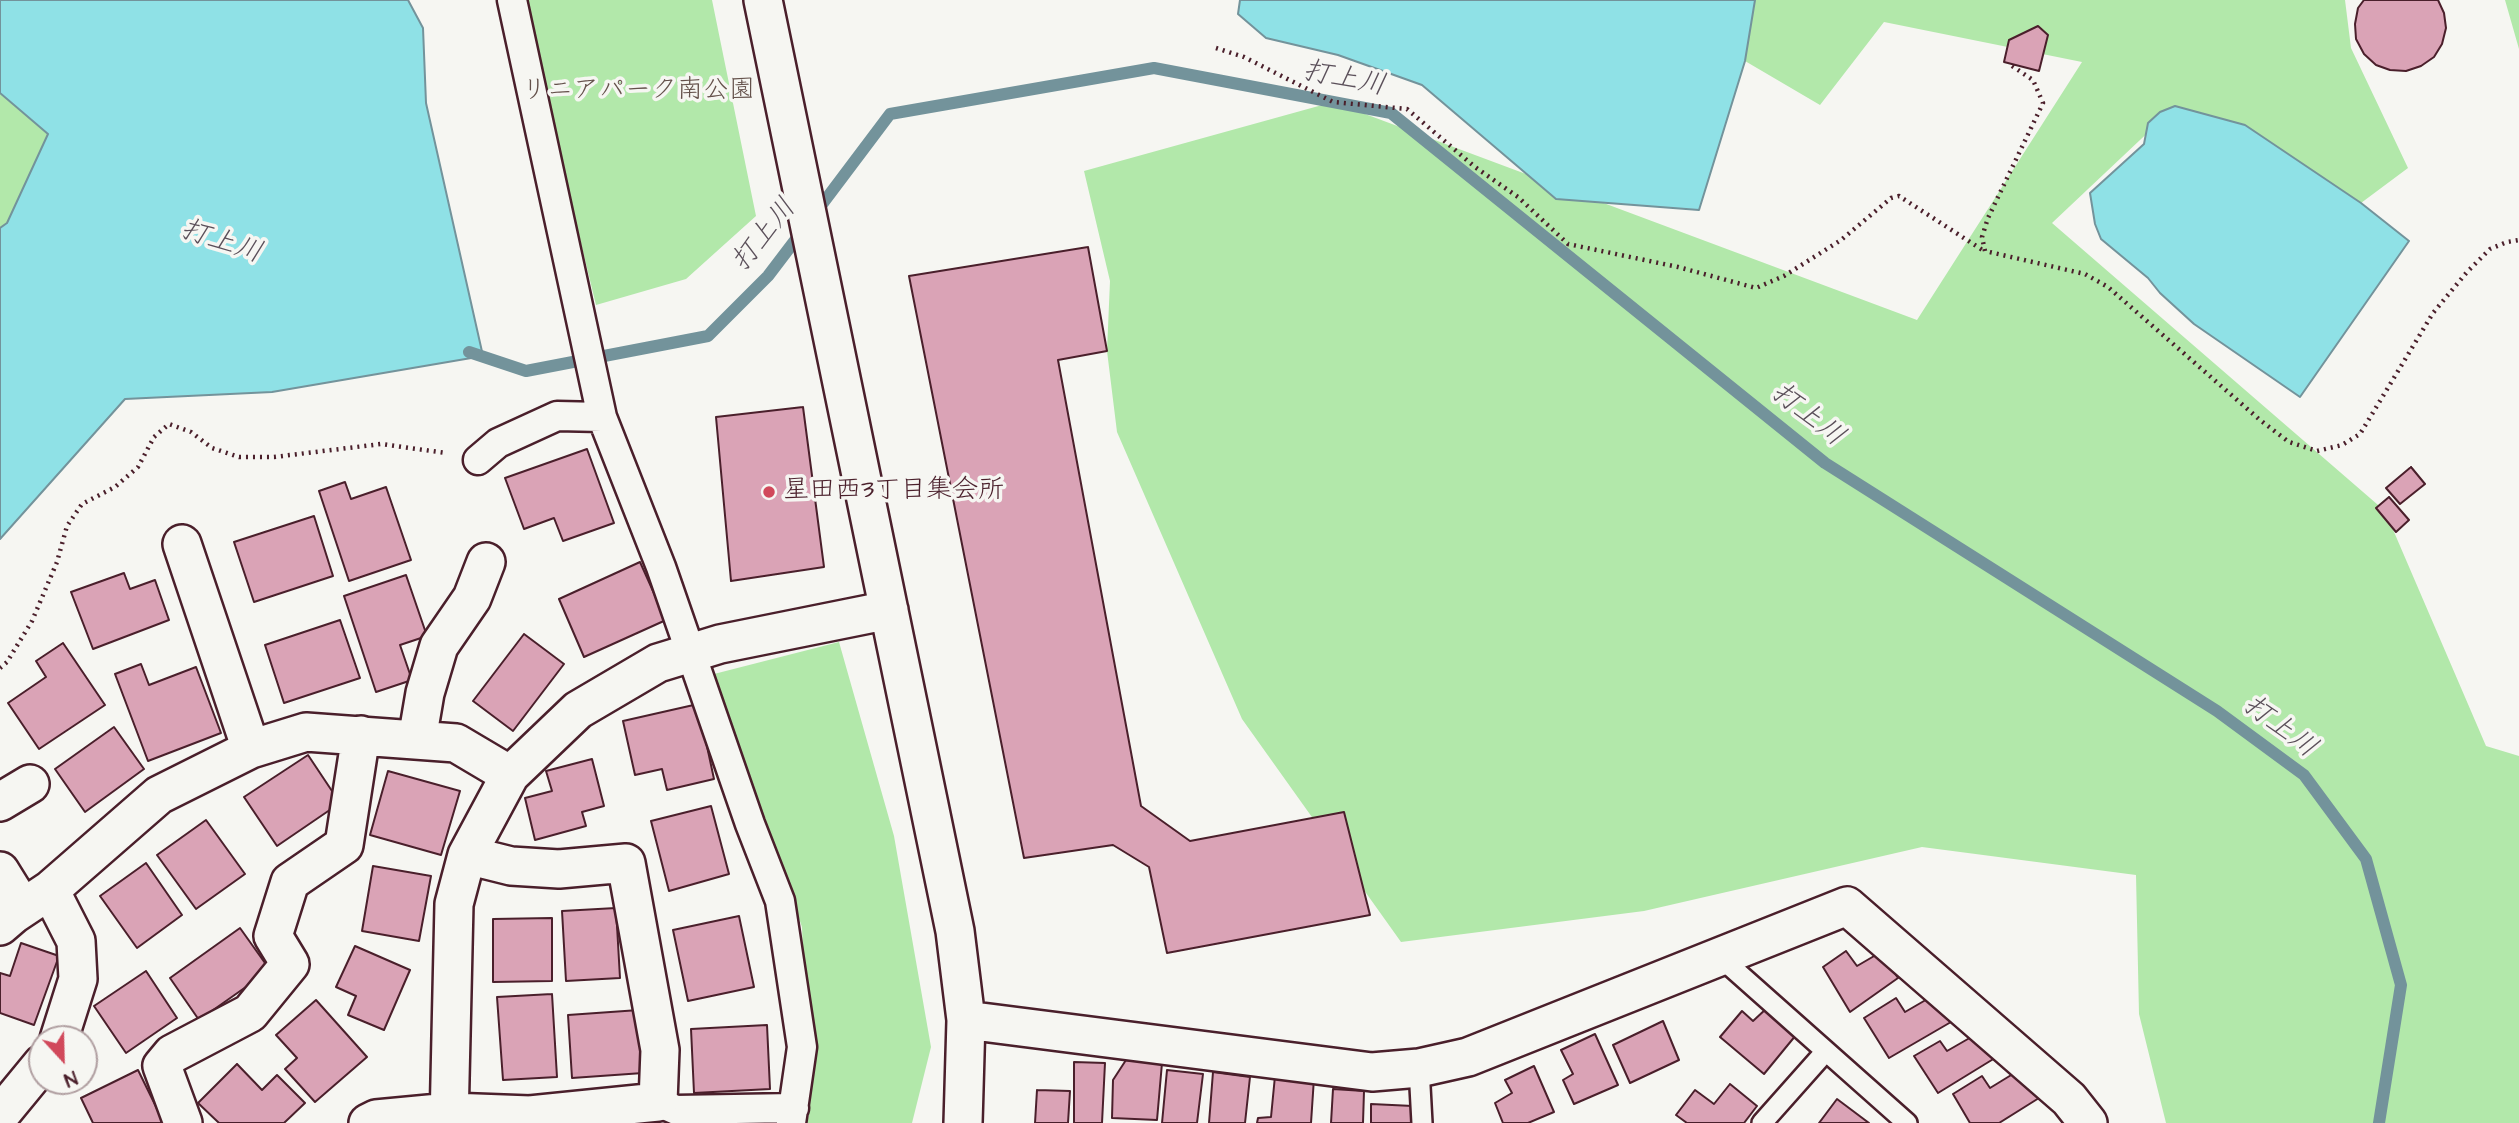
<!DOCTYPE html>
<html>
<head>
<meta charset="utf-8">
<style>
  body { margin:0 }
  #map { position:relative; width:2519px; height:1123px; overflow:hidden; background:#f6f6f2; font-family:"Architects Daughter",sans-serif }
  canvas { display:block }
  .north { position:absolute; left:28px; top:1025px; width:70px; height:70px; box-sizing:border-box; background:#f6f6f2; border:2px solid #b1a0a2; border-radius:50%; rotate:158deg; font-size:19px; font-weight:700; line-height:28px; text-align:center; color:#4a1f2b }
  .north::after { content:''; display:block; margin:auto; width:24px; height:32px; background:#d1495b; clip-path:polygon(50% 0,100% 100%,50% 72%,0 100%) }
</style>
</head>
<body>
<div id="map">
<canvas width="2519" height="1123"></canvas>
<div class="north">N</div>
</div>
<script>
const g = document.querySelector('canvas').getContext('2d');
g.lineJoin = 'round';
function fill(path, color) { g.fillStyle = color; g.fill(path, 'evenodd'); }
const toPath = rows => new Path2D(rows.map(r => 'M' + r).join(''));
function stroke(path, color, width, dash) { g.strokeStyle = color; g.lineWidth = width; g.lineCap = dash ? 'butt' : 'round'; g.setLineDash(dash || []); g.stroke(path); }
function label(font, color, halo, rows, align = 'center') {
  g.font = font + ' "Architects Daughter","Klee One",sans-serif'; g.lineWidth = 7; g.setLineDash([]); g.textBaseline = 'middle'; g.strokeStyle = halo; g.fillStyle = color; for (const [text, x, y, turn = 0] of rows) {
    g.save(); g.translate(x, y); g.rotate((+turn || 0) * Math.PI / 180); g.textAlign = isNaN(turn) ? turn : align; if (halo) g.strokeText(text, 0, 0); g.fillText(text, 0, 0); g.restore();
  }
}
const green = toPath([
  [522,0,712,0,756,216,686,279,596,305],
  [1755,0,2345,0,2351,48,2408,168,2361,203,2175,107,2052,223,2385,511,2486,746,2519,756,2519,1123,2166,1123,2139,1014,2136,875,1922,847,1644,911,1401,942,1242,719,1117,432,1107,351,1110,281,1084,171,1333,102,1917,320,2082,62,1884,22,1820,105,1745,61],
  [2505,0,2519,0,2519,49],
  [0,93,48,134,7,224,0,228],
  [839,642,894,836,931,1047,912,1123,807,1123,809,1114,802,927,714,674]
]);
const water = toPath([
  [0,0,408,0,423,28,426,103,483,356,272,392,125,399,0,539,0,228,7,223,48,134,0,93,0,0],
  [1240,0,1755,0,1745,61,1699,210,1556,199,1422,85,1338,55,1266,38,1238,14,1240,0],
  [2175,106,2245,125,2361,203,2409,241,2300,397,2194,324,2160,293,2148,278,2101,239,2095,224,2090,193,2144,144,2148,123,2160,112,2175,106]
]);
const stream = toPath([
  [814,215,890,114,1154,68,1391,113,1825,463,2217,711,2304,775,2366,859,2401,985,2379,1123],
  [469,352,526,371,708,336,768,276,803,230]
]);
const building = toPath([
  [2364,0,2438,0,2444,13,2446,28,2442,44,2434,57,2421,66,2406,71,2390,70,2376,65,2364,54,2356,39,2355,24,2358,8,2364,0],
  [2038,26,2048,35,2039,71,2004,62,2009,40,2038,26],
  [1088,247,1107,351,1058,360,1141,806,1190,841,1344,812,1370,915,1167,953,1149,867,1113,845,1024,858,909,276,1088,247],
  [803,407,824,567,731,581,716,417,803,407],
  [587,449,614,523,563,541,554,518,524,529,505,478,587,449],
  [2411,467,2425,484,2400,504,2386,488,2411,467],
  [345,482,351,499,386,487,411,560,349,581,319,491,345,482],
  [2389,497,2409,520,2396,532,2376,508,2389,497],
  [314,516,333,576,254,602,234,542,314,516],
  [640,562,666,620,584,657,559,599,640,562],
  [124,573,130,589,155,580,169,620,93,649,71,592,124,573],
  [406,575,427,636,400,645,412,680,376,692,344,596,406,575],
  [340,620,360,678,284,703,265,645,340,620],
  [524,634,564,664,513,731,473,701,524,634],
  [63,643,105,705,39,749,8,703,46,677,36,661,63,643],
  [141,664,149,685,196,667,221,733,148,761,115,674,141,664],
  [698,704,714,779,667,790,662,769,635,775,623,721,698,704],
  [114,727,144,769,85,812,55,769,114,727],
  [308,755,340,803,277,846,244,797,308,755],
  [592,759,604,806,582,812,586,826,535,840,525,798,552,791,546,771,592,759],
  [388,771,460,791,441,855,370,835,388,771],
  [711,806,729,874,669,891,651,821,711,806],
  [206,820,245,874,196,909,157,855,206,820],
  [146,863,182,915,137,948,100,896,146,863],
  [373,866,431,876,419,941,362,931,373,866],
  [616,908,620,978,566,981,562,911,616,908],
  [739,916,754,987,688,1001,673,930,739,916],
  [552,918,552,981,493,982,493,919,552,918],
  [240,928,270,970,199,1020,170,978,240,928],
  [21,943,59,956,34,1025,0,1013,0,973,10,976,21,943],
  [355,946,410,970,384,1030,348,1015,356,996,336,987,355,946],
  [1846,951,1857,966,1881,952,1898,978,1850,1012,1823,967,1846,951],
  [146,971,177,1018,126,1053,94,1006,146,971],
  [552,994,557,1077,503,1080,497,997,552,994],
  [1936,994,1951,1022,1889,1058,1864,1018,1896,998,1905,1012,1936,994],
  [316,1000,367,1057,315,1102,285,1069,297,1058,276,1035,316,1000],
  [1767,1008,1796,1035,1764,1074,1720,1037,1742,1011,1753,1021,1767,1008],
  [639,1010,643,1073,572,1078,568,1015,639,1010],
  [1663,1021,1679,1060,1630,1083,1613,1045,1663,1021],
  [767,1025,770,1089,694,1093,691,1029,767,1025],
  [1980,1032,1995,1058,1938,1093,1914,1056,1940,1041,1947,1051,1980,1032],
  [1595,1034,1618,1085,1574,1104,1563,1080,1573,1074,1561,1050,1595,1034],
  [1126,1060,1162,1063,1157,1120,1112,1118,1113,1080,1126,1060],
  [1074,1062,1105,1063,1102,1123,1074,1123,1074,1062],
  [237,1064,262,1090,277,1075,305,1103,284,1123,219,1123,198,1103,237,1064],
  [1534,1066,1554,1112,1528,1123,1503,1123,1495,1103,1512,1093,1505,1080,1534,1066],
  [2021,1069,2039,1098,1999,1123,1970,1123,1953,1094,1982,1076,1990,1088,2021,1069],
  [138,1070,164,1123,93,1123,81,1098,138,1070],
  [1167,1070,1203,1074,1197,1123,1162,1123,1167,1070],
  [1213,1072,1250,1077,1245,1123,1209,1123,1213,1072],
  [1275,1076,1314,1078,1311,1123,1257,1123,1258,1118,1271,1117,1275,1076],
  [1730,1084,1757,1106,1744,1123,1687,1123,1676,1115,1695,1090,1714,1104,1730,1084],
  [1333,1089,1364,1091,1363,1123,1331,1123,1333,1089],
  [1037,1090,1070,1091,1068,1123,1035,1123,1037,1090],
  [1837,1099,1869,1123,1819,1123,1837,1099],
  [1371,1104,1413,1106,1413,1123,1371,1123,1371,1104]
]);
const path = toPath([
  [1216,48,1244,57,1333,102,1407,109,1475,167,1518,197,1568,244,1678,267,1756,288,1784,276,1841,240,1891,198,1899,196,1984,251],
  [2012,66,2033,80,2043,103,1988,218,1982,237,1985,251,2085,274,2108,287,2260,420,2289,442,2317,451,2342,445,2360,434,2433,313,2467,272,2490,249,2507,242,2519,240],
  [0,668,7,662,32,621,57,562,67,526,82,504,115,487,138,467,154,437,169,424,191,432,212,448,239,457,274,457,381,444,446,453]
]);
const service = toPath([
  [1720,957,1907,1123],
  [1419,1068,1422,1123],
  [1762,1123,1826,1051]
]);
const pedestrian = toPath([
  [512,0,602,417,661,567,750,824,780,901,802,1047,791,1123],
  [478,460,498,443,557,416,602,417],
  [658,1102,676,1110,794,1108]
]);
const minor = toPath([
  [763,0,955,931,966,1020,963,1123],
  [182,544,251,749],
  [417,740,425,693,439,646,472,598,486,562],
  [0,802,30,784],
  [0,871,23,908],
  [50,890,76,941,78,979,59,1039],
  [0,926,14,914,50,890,159,795,251,749,306,732,456,743,510,775],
  [966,1020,1372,1072,1419,1068,1468,1057,1847,906,2069,1099,2088,1123],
  [0,1115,42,1064],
  [183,1123,162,1066,172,1054,250,1013,290,964,273,936,290,882,344,845,361,735],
  [368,1123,376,1119,450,1112,530,1115,658,1102,660,1050,626,863,559,869,511,866,467,855],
  [449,1123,454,904,467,855,510,775,578,710,658,663,720,644,889,610]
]);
const markers = [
  [769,492,7,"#d1495b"]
];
const parkNames = [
  ["リニアパーク南公園",638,92]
];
const poiNames = [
  ["星田西3丁目集会所",783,492]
];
const waterNames = [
  ["打上川",1344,80,11],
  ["打上川",765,236,-51],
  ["打上川",221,243,18],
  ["打上川",1807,416,38],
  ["打上川",2279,728,37]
];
fill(green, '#b2e8aa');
fill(water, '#8fe1e6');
stroke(water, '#73939b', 2);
stroke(stream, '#73939b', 12);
fill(building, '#daa3b6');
stroke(building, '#4a1f2b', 2);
stroke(service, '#4a1f2b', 24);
stroke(pedestrian, '#4a1f2b', 33);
stroke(minor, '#4a1f2b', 42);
stroke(path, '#4a1f2b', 4.5, [2, 5]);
stroke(service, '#f6f6f2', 19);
stroke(pedestrian, '#f6f6f2', 28);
stroke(minor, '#f6f6f2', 37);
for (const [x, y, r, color] of markers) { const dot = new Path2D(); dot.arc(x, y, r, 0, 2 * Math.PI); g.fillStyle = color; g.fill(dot); stroke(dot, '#f6f6f2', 2.5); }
label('26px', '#64514b', '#f6f6f2', parkNames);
label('26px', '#4a1f2b', '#f6f6f2', poiNames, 'left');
label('italic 28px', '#5b505a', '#f6f6f2', waterNames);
</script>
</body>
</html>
